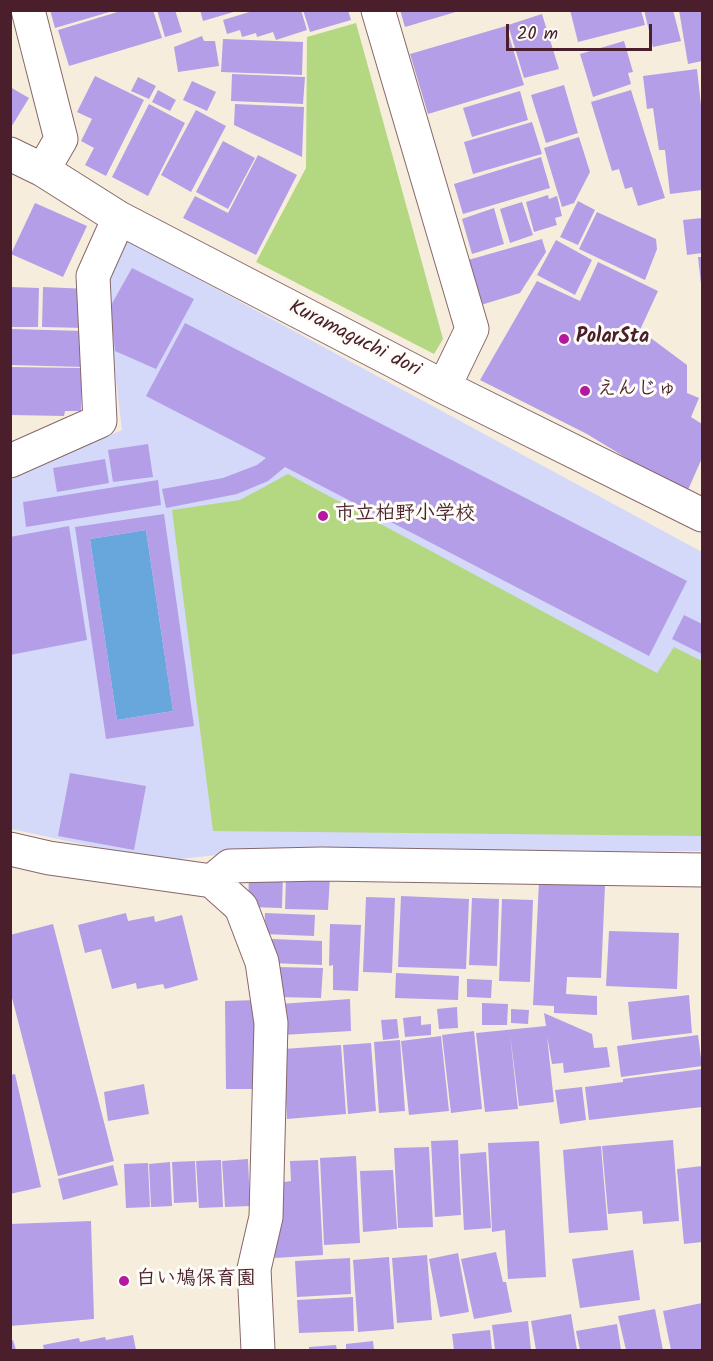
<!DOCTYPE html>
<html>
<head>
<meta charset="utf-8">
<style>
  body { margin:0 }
  #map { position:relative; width:713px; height:1361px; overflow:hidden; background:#f7eddc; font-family:Kalam,sans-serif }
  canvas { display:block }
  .frame { position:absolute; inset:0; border:12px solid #4a1f2b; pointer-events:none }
  .scale { position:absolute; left:506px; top:24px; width:146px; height:27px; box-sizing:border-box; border:3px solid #4a1f2b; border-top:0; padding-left:8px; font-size:18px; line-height:21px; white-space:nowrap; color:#4a1f2b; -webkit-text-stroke:4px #fdfcf7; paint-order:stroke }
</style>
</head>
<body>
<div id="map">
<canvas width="713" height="1361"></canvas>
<div class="frame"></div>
<div class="scale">20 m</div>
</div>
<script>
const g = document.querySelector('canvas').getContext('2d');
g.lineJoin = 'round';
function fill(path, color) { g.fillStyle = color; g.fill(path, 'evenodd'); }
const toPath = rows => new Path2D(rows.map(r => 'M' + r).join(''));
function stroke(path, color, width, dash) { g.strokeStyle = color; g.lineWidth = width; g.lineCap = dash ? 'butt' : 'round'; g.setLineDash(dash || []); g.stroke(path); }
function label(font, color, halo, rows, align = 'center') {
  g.font = font + ' Kalam,"Klee One",sans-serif'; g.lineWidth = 6; g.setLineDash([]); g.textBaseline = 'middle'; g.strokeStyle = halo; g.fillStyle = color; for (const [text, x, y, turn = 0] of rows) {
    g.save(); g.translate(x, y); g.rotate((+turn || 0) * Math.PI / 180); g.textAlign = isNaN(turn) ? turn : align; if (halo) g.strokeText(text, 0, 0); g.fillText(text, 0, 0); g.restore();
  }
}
const built = toPath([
  [126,240,702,552,702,851,217,855,161,861,11,829,10,480,122,430,104,280]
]);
const green = toPath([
  [356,23,443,339,434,354,256,262,306,168,307,37],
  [288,474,657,673,674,647,702,661,702,836,213,831,172,510,240,500]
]);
const water = toPath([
  [146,530,173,711,117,720,90,539]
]);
const building = toPath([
  [50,10,113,10,113,11,55,28],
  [124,10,153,10,162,38,69,66,58,30],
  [157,10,175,10,182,32,165,37],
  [200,10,237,10,237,11,203,21],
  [256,10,301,10,307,30,276,40,273,32,257,37,256,33,242,37,240,30,227,34,223,20],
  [303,10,348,10,351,20,310,32],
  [400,10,459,10,459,11,405,27],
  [570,10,641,10,645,25,578,42],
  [644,10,673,10,681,41,653,47],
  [679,10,702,10,702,61,688,64],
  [542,14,559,69,524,78,508,25],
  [506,26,524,85,428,114,410,54],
  [202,36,204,41,215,41,219,66,178,72,174,47],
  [223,39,303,42,302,75,221,72],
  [624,41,633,72,628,73,631,84,593,97,580,54],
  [697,69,702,114,702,190,670,194,665,150,659,150,653,108,647,109,643,76],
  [232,74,305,77,303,104,231,101],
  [95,76,144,100,106,176,85,165,94,148,81,141,92,119,77,112],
  [138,77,156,86,149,99,131,91],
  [192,81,216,92,207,111,183,100],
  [564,85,578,133,546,143,531,95],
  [10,87,29,98,10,129],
  [158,90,176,100,170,111,152,102],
  [631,90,665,198,638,206,632,187,625,189,619,169,612,171,591,102],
  [520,91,528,120,472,137,463,108],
  [149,104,185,123,148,196,112,177],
  [235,104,304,107,302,157,234,125],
  [196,110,226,126,191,192,161,175],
  [532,122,542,154,473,174,464,142],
  [579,137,590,172,574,203,562,207,544,148],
  [223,141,255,158,228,209,196,192],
  [258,155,297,175,256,255,183,218,195,196,228,213],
  [541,157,550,188,463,214,454,184],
  [548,195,549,199,557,196,562,216,555,218,557,225,534,232,526,202],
  [578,201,595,210,578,245,560,237],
  [522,202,533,235,510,243,500,209],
  [35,203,87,226,63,277,11,254],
  [494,208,504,244,472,254,462,219],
  [597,212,656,239,657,249,645,280,579,249],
  [702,218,702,253,687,255,683,220],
  [542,239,546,252,520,293,481,305,468,260],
  [556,240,592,260,575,295,537,275],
  [698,257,702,257,702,283,701,284],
  [598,262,658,291,640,330,687,365,687,393,699,398,691,417,702,424,702,458,688,490,646,470,587,434,480,380,537,281,580,301],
  [132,268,194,299,156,369,115,351,110,307],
  [10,287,39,288,38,327,10,327],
  [43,287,88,289,86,328,42,327],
  [185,323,687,581,649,656,285,467,268,481,237,494,166,508,162,489,223,478,257,465,266,458,146,396],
  [10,329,85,331,84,367,10,365],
  [10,367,82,368,81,411,65,411,64,416,10,415],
  [148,444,153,477,113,482,108,450],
  [105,459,109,483,57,492,53,468],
  [158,480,161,505,26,527,23,502],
  [164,514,194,726,106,739,75,527],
  [146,530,173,711,117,720,90,539],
  [69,526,87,640,10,655,10,537],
  [684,615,702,624,702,654,672,639],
  [70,773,146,786,134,850,58,836],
  [249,873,283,874,282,908,248,907],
  [286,876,330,877,328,910,285,909],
  [539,881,605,885,601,978,567,977,566,994,597,996,597,1015,554,1013,554,1006,533,1005],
  [401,896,469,899,466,969,398,967],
  [366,897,395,898,392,973,363,972],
  [472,898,499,899,497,966,469,965],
  [502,899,533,900,530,982,499,981],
  [126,913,128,921,154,916,155,922,182,915,198,980,165,989,163,984,137,989,136,983,112,989,101,949,85,953,78,925],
  [265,913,315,915,314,936,264,934],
  [53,924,114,1161,58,1176,10,990,10,935],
  [330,924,361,925,358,991,333,990,333,965,329,966],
  [609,931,679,933,677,989,606,986],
  [272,939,322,941,322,965,270,963],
  [277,967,323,968,321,998,276,997],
  [396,973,459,976,458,1000,395,998],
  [467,979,492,980,491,998,467,997],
  [689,995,692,1033,632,1040,628,1002],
  [350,999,351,1031,282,1035,280,1004],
  [258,1000,259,1089,226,1089,225,1001],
  [482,1003,508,1004,507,1025,482,1025],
  [457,1007,458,1028,439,1029,437,1009],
  [511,1009,529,1010,528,1024,511,1023],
  [544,1013,592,1034,594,1048,607,1047,610,1067,564,1073,563,1063,552,1064,547,1036,554,1102,519,1106,510,1034,518,1109,485,1112,476,1033,546,1026],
  [421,1016,421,1025,431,1024,431,1035,405,1037,403,1018],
  [397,1019,399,1038,383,1040,381,1020],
  [474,1031,482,1109,451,1113,442,1035],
  [698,1035,702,1066,621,1077,617,1046],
  [441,1036,449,1111,409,1115,401,1041],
  [400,1040,405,1111,379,1113,374,1042],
  [371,1043,376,1111,348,1114,343,1045],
  [341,1045,346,1114,287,1119,283,1049],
  [702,1069,702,1107,589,1120,585,1087,623,1082,623,1079],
  [15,1074,41,1187,10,1194,10,1075],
  [144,1084,149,1114,108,1121,104,1092],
  [582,1087,586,1120,560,1124,555,1090],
  [458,1140,461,1215,435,1217,431,1141],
  [673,1140,679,1221,643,1224,642,1211,608,1214,602,1146],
  [539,1141,546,1277,508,1279,505,1230,492,1232,488,1143],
  [601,1146,608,1230,569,1233,563,1150],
  [429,1147,433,1227,398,1228,394,1148],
  [486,1152,491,1228,464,1230,460,1154],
  [356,1156,360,1243,324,1245,320,1158],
  [248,1159,250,1206,225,1207,222,1161],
  [221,1160,223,1207,199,1208,196,1161],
  [318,1160,323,1255,275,1258,273,1232,280,1232,278,1183,291,1181,290,1161],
  [195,1161,197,1202,174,1203,172,1162],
  [170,1162,172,1206,151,1207,149,1164],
  [148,1163,150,1207,126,1208,124,1164],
  [113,1165,118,1185,63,1200,58,1179],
  [702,1166,702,1242,684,1244,677,1169],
  [393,1170,397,1229,363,1232,360,1171],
  [91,1221,94,1319,10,1326,10,1224],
  [633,1250,640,1300,580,1308,572,1259],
  [496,1252,503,1282,506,1282,512,1312,474,1319,461,1259],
  [458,1253,469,1312,440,1317,429,1259],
  [427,1255,432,1320,397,1323,392,1258],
  [389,1257,394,1329,358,1332,353,1260],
  [350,1258,351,1294,297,1297,295,1261],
  [353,1297,354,1331,299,1333,297,1300],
  [702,1303,702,1350,671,1350,663,1311],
  [655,1309,663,1350,626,1350,618,1316],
  [571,1314,577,1350,536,1350,531,1321],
  [528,1321,531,1350,495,1350,492,1325],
  [617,1324,621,1350,580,1350,576,1331],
  [490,1330,492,1350,454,1350,452,1334],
  [133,1335,136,1350,44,1350,43,1345,79,1338,80,1342,105,1337,106,1340],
  [13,1340,16,1350,10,1350,10,1341],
  [373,1341,374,1350,346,1350,346,1344],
  [336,1345,337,1350,309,1350,309,1347]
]);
const minor = toPath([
  [28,10,61,139,43,170],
  [378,10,472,329,444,387],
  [10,154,43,170,119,218,444,387,702,515],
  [10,461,100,421,93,276,119,218],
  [10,849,49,858,212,881,230,866,322,864,702,870],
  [212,881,241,907,262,962,271,1023,266,1217,254,1269,258,1350]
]);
const markers = [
  [564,339,6,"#b5179e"],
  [585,391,6,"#b5179e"],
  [323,516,6,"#b5179e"],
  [124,1281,6,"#b5179e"]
];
const poiNames = [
  ["PolarSta",576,339],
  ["えんじゅ",597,391],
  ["市立柏野小学校",335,516],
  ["白い鳩保育園",136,1281]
];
const streetNames = [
  ["Kuramaguchi dori",354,340,27]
];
fill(built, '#d4d8f9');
fill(green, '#b3d881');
fill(water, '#68a7db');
fill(building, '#b49ee7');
stroke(minor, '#876769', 35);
stroke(minor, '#fff', 33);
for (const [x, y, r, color] of markers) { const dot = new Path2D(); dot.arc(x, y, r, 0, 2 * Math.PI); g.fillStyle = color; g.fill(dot); stroke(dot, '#fdfcf7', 2); }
label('bold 20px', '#4a1f2b', '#fdfcf7', poiNames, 'left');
label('20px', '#4a1f2b', '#fdfcf7', streetNames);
</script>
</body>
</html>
